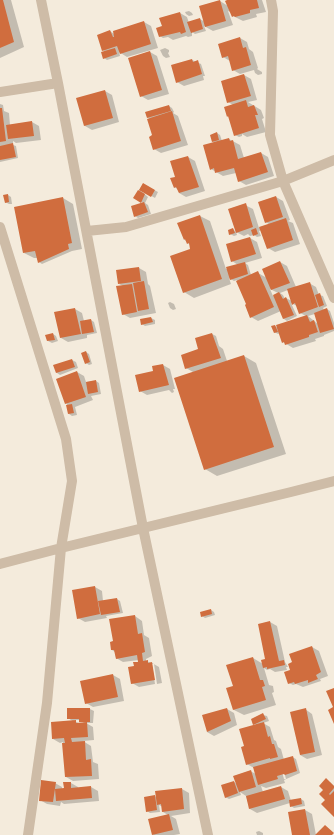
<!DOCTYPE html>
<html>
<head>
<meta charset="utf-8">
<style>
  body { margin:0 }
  canvas { display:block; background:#f4ebdc }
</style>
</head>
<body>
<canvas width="334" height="835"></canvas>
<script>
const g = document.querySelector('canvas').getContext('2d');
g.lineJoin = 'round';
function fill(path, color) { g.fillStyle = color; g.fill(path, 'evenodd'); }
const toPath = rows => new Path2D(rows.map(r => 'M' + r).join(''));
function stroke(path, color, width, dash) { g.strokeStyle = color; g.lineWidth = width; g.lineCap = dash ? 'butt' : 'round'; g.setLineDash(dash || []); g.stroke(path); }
const shadow = toPath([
  [0,0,11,0,24,47,0,58],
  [228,0,262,0,266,12,256,14,257,17,243,21,233,16,231,12,228,11,233,25,213,31,204,26,206,31,195,34,192,32,192,36,188,37,186,36,173,40,168,37,163,38,160,36,162,27,180,13,187,17,189,23,200,19,205,22,220,1,228,6],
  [189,11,192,13,193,15,189,16,186,14,185,12],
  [144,22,151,26,158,48,127,57,119,52,120,56,107,60,104,58,105,52,103,50,110,31,114,34],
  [240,38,247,42,249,49,253,52,258,68,257,69,262,72,262,74,258,75,255,73,254,70,240,74,233,70,230,61,223,57],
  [165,48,169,50,169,52,168,53,170,57,166,58,163,56,160,50],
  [150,52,157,56,169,94,148,100,141,96],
  [192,60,201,64,205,76,203,76,204,80,184,86,177,82],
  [244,75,251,79,257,100,248,102,261,110,264,118,262,119,266,132,247,137,242,134,242,136,239,137,235,135,230,117,227,116,233,105,228,102],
  [105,91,112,95,119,122,92,130,85,126,78,99],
  [0,104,3,105,4,111,9,113,10,125,32,122,39,126,41,140,16,143,13,141,13,145,16,146,18,158,0,162],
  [169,106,172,108,174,112,173,113,178,116,188,145,161,153,154,149,154,136,150,119,147,117],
  [217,133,220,135,222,141,229,139,240,145,244,158,261,153,268,157,274,176,246,185,239,181,236,173,223,176,211,169,215,143,213,142],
  [188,157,195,161,205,191,186,197,179,193,178,189,174,187,177,177],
  [143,184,158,192,155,198,141,190,141,191,148,197,145,203,148,205,151,214,138,218,135,216,143,203,134,198],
  [8,195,11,197,12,204,9,204,5,202],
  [276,197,283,201,290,220,288,221,293,223,300,244,275,252,268,248,262,230,259,231,261,236,257,237,254,235,250,236,248,234,244,236,236,232,237,235,234,236,230,234,233,229,236,232,245,205,253,209,259,228,270,225,266,222],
  [63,198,73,204,82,249,72,251,42,264,39,262,38,258,34,258,24,253],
  [200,216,210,221,226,269,238,265,232,261,227,245,250,238,257,242,262,258,245,263,248,265,251,275,258,273,267,278,280,262,287,266,296,287,309,283,316,287,319,295,323,296,327,306,323,308,324,310,327,309,330,311,334,323,334,331,324,335,324,336,315,339,316,341,293,348,283,342,280,333,278,334,274,332,275,326,278,328,306,316,300,313,297,306,291,303,297,316,287,321,284,319,281,311,258,321,251,317,248,305,237,280,234,281,229,278,231,284,194,298,184,292,192,249,190,245,184,239],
  [270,289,278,293,273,296],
  [288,290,292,301,286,298,285,299,283,295,280,293],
  [315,314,318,324,308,316],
  [139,268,146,272,148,284,150,286,156,313,130,318,123,314,123,286,119,284],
  [170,302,174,304,176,309,173,310,170,308,168,303],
  [75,309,82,313,84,321,91,320,94,322,97,333,87,335,87,338,68,342,61,338],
  [151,318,155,320,155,324,145,326,142,324],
  [53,334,56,336,58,341,52,343,48,341],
  [212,334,216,336,219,346,223,349,227,361,244,356,256,363,286,454,217,476,205,469,193,372,186,368],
  [86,352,89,354,92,364,89,365,86,363],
  [72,360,76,362,78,368,60,375,57,373,54,366],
  [163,365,170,369,175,389,173,389,174,392,172,393,169,390,147,395,140,391,154,372,153,367],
  [77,372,84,376,86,382,96,381,99,383,101,394,91,396,93,400,75,407,77,415,72,416,69,414,67,404,66,403],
  [95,587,102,591,103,601,117,599,120,601,123,613,106,616,107,618,85,622,78,618],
  [211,610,214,612,215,615,205,618,202,616],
  [135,616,142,621,144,635,149,638,152,656,146,659,146,661,152,663,159,667,162,683,157,684,154,664,152,664,155,684,139,687,132,683,135,666,140,662,139,660,123,662,116,658,115,652,112,650,114,642],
  [270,622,277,626,285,662,288,667,286,667,287,670,275,672,270,669,267,670,264,668,269,685,273,686,274,692,272,693,276,705,244,715,234,710,234,686,253,658,263,664,267,661,259,625],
  [312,647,319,651,328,676,320,679,321,681,303,687,296,684,293,685,289,683,292,671],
  [113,675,120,679,124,701,93,707,86,703],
  [68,709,90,709,94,711,93,723,86,723,93,727,94,740,83,741,91,746,93,762,98,764,99,779,73,781,66,777,63,742,60,743,53,739,74,722,68,718],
  [73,720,80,720,84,723,80,724],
  [227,709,234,713,237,725,214,736,207,732],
  [305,709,312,714,322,755,307,759,300,755],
  [263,715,267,716,269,721,263,723,270,727,274,740,276,741,278,747,281,749,284,760,292,757,296,759,300,773,284,780,285,783,266,788,261,786,263,792,281,787,288,791,291,801,301,799,304,801,305,806,294,808,291,806,290,803,257,813,250,809,246,796,240,792,241,795,229,799,225,797,234,782,237,784,250,771,256,774,254,768,247,764,245,747,256,725,254,724],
  [280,765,282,765,286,779,284,779],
  [330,782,334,786,334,815,326,800],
  [55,783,62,787,62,789,65,789,71,783,78,787,78,788,91,787,98,791,99,801,64,804,61,802,60,806,47,804,40,800],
  [182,789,189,793,190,813,171,816,176,819,180,834,174,835,153,835,168,815,163,812,163,807,159,805,160,812,150,813,147,811,155,796,157,798],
  [305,810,312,814,316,835,293,835],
  [259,831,263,833,263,835,257,835,256,832]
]);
const building = toPath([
  [0,0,3,0,14,42,0,48],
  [220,0,226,21,205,27,199,6],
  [227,0,257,0,259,8,250,10,250,13,235,17,234,16,232,17,225,1],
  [180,12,186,32,181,34,180,32,159,37,156,28,162,26,159,18],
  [200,18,203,29,191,33,187,22],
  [144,21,151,44,120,54,117,46,102,51,97,35,110,30,113,37,114,37,113,31],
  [240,37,243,48,246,47,251,65,232,71,228,56,222,58,218,44],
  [115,48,117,54,103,59,101,52],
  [150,51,162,90,140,97,128,58],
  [192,59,193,62,198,60,202,74,176,83,171,65],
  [244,74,251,96,227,103,221,81],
  [105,90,113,118,84,126,76,98],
  [246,100,248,107,254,105,258,115,255,115,259,128,234,136,228,116,227,117,224,107],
  [169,105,171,111,147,118,145,112],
  [0,108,2,108,6,141,0,142],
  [172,111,181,141,153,150,149,137,152,135,147,119],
  [32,121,34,136,8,139,6,125],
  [217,132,219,140,212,142,210,135],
  [229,138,230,141,233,140,238,159,261,152,268,172,238,182,234,168,215,173,214,168,210,170,203,145],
  [13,143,16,157,0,160,0,146],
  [188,156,199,187,179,193,176,187,174,188,170,178,175,177,170,161],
  [143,183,155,190,151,197,139,190],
  [138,190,145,194,141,203,133,198],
  [8,194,9,202,5,203,3,195],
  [276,196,283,217,265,223,258,202],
  [63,197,72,243,68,244,69,249,38,263,35,251,23,253,14,207],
  [144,202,148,212,134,217,131,206],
  [246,203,253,227,236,233,228,209],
  [200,215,222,279,183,293,170,256,190,249,189,243,187,244,185,239,184,240,177,223],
  [286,218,293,240,267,249,259,227],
  [233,228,235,233,229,235,228,230],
  [256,228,258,234,253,236,251,230],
  [250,237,256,254,231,262,226,244],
  [280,261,290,283,271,290,262,269],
  [245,262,248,274,230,280,226,267],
  [139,267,141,281,118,284,116,270],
  [258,271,274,307,250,318,245,305,246,304,236,281],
  [144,281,149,309,138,311,133,283],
  [310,282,318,307,299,314,295,303,292,305,287,289],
  [132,284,137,312,122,315,116,286],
  [279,292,283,299,286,297,294,315,283,319,273,295],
  [320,293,324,305,319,307,315,295],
  [75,308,81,334,60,338,54,312],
  [327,308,334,329,320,333,314,313],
  [307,315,310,322,314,320,318,332,309,335,309,337,285,345,284,342,282,343,276,325],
  [151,317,153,322,141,325,140,319],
  [91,319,94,332,82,334,80,321],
  [275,325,278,332,274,333,271,326],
  [53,333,55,340,47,341,45,335],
  [212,333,221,358,185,369,181,355,198,349,195,338],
  [86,351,90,362,85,364,81,353],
  [244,355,274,447,204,470,174,378],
  [72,359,75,367,56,373,53,365],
  [163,364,169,385,139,392,135,375,153,371,152,366],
  [77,371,86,397,65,404,56,379],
  [96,380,98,392,88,394,86,382],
  [72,404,74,413,68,414,66,405],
  [95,586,100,614,77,619,72,590],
  [117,598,120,612,101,615,98,601],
  [211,609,212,614,201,617,200,612],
  [135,615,138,634,142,633,145,652,142,653,143,661,148,660,148,663,152,662,155,680,131,684,128,667,134,666,133,662,138,662,137,655,116,659,114,650,111,650,110,642,113,641,109,619],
  [270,621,279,661,284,660,285,665,267,669,267,667,263,668,261,660,265,659,258,624],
  [312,646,321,672,316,675,318,679,308,683,308,680,295,684,294,682,288,684,284,672,290,670,288,664,292,662,289,654],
  [253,657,260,680,263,680,265,686,262,687,266,700,233,710,226,688,233,686,226,665],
  [113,674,118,697,85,704,80,681],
  [334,688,334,724,328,710,333,707,326,691],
  [67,708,90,708,90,722,79,722,79,719,67,719],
  [227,708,231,721,207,732,202,715],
  [306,708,315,752,300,755,290,712],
  [263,713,266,719,253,725,251,719],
  [76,720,76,723,87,722,88,737,71,738,72,742,85,741,86,760,91,759,92,776,65,777,62,743,65,743,64,738,52,739,51,722],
  [264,722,268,737,270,736,272,744,274,744,278,757,270,759,270,758,246,765,241,747,244,746,239,729],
  [293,756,297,771,285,775,284,774,277,776,278,779,258,785,253,767],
  [251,770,256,787,239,792,233,776],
  [326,778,334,786,334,788,329,794,330,795,334,791,334,817,321,804,325,800,319,794,323,790,319,786],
  [41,780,56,782,53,802,39,801],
  [234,781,238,793,225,798,221,785],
  [63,782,71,782,71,788,91,786,92,798,56,801,55,789,64,788],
  [281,786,285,799,249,809,246,796],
  [182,788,184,809,162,812,161,804,157,805,155,791],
  [155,795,157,810,146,812,144,797],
  [301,798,302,804,290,807,289,800],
  [305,809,310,835,292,835,288,812],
  [169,814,173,830,152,835,148,819],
  [325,825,334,833,332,835,315,835]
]);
const minor = toPath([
  [41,0,58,83,143,528,208,835],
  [271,0,273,11,270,135,283,181,334,298],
  [0,92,58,83],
  [0,227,66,439,72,481,61,548,47,703,28,835],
  [87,231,126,227,283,181,334,160],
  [0,564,61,548,291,492,334,481]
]);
fill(shadow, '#0003');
fill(building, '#d06d3e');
stroke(minor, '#cebca7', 10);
</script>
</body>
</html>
